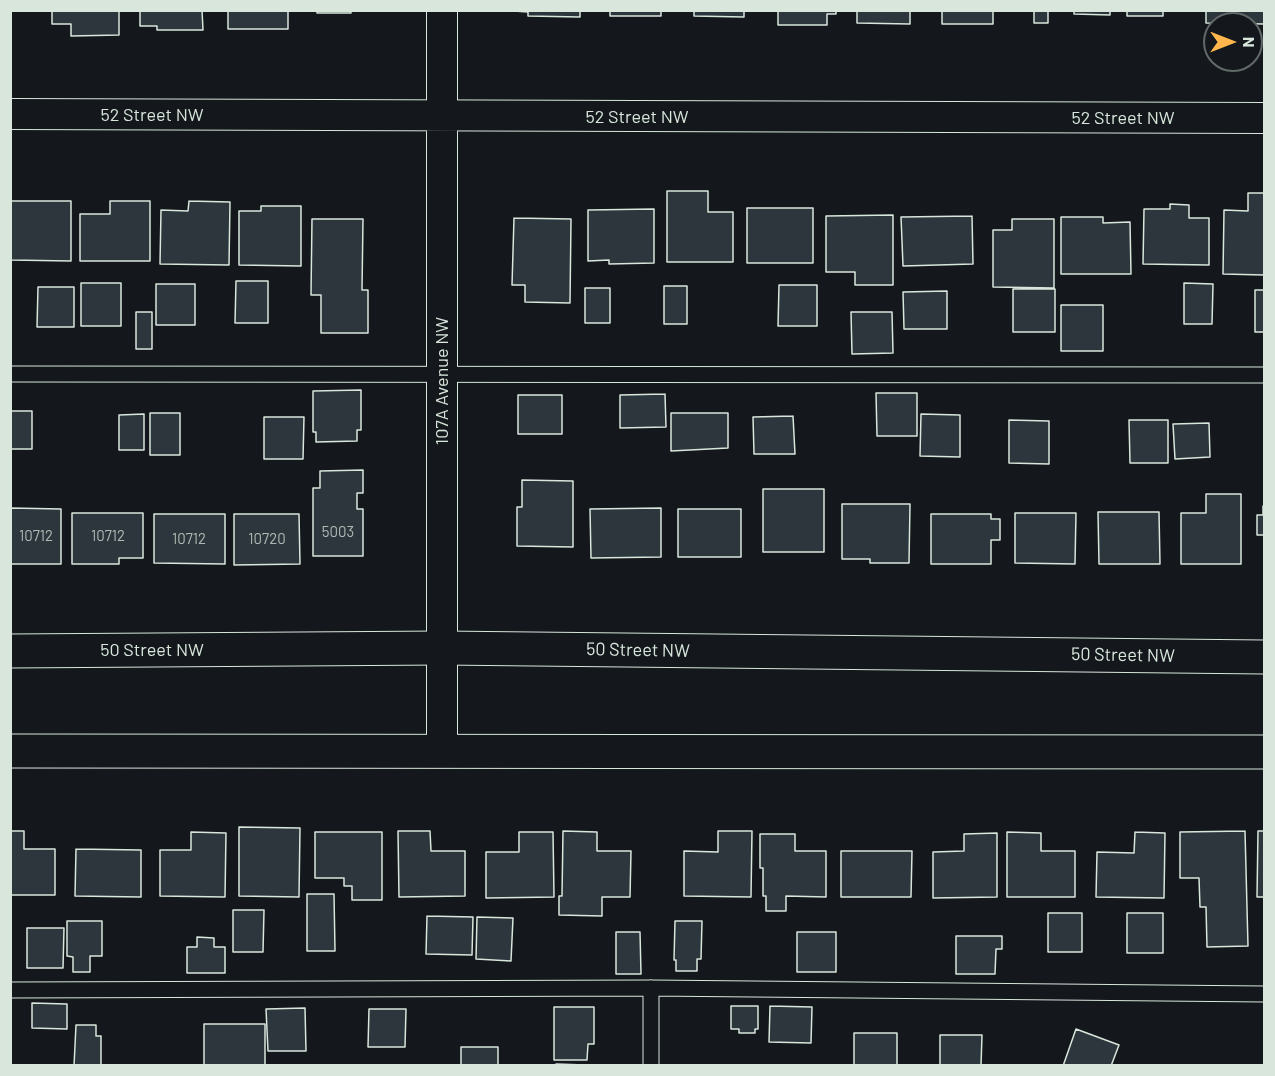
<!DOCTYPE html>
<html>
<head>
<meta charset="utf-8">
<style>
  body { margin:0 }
  #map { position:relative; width:1275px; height:1076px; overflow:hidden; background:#14181c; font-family:Barlow,sans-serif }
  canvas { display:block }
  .frame { position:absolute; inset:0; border:12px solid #d8e6dc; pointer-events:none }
  .north { position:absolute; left:1203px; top:12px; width:60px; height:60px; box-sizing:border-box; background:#14181c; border:2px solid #626a69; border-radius:50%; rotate:90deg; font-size:16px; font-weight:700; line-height:24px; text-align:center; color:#d8e6dc }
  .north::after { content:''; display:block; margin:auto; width:21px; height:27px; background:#ffb74d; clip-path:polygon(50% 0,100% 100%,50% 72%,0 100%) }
</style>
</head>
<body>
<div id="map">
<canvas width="1275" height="1076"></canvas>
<div class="frame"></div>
<div class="north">N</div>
</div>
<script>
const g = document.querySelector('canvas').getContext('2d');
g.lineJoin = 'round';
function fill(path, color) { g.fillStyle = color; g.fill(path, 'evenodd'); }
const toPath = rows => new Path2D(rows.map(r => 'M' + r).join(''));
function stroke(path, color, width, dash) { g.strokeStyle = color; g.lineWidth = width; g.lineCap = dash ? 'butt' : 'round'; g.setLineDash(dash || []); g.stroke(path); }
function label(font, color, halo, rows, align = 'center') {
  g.font = font + ' Barlow,sans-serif'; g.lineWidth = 4.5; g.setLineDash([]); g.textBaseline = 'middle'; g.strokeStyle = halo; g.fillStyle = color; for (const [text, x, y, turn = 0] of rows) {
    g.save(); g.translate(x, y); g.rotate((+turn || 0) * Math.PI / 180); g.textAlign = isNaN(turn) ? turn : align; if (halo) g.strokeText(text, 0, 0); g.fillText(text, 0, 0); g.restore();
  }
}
const building = toPath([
  [52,10,119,10,119,35,71,36,71,24,52,24,52,10],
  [140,10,202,10,203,30,157,30,157,26,140,26,140,10],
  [228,10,288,10,288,29,228,29,228,10],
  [317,10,351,10,351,13,317,13,317,10],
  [499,10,580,10,580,17,528,16,528,12,499,10],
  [610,10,661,10,661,16,610,16,610,10],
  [694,10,744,10,744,17,694,16,694,10],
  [778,10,836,10,836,14,827,14,827,25,778,25,778,10],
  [857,10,910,10,910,24,857,23,857,10],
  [942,10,993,10,993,24,942,24,942,10],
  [1034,10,1110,10,1110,15,1074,14,1074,11,1048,11,1048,23,1034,23,1034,10],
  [1127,10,1163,10,1163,16,1127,16,1127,10],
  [1206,10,1264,10,1264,24,1206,23,1206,10],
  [667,191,708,191,708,212,733,212,733,262,667,262,667,191],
  [1248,193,1264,193,1264,275,1223,274,1224,210,1248,211,1248,193],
  [10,201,71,201,71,261,10,260,10,201],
  [110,201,150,201,150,261,80,261,80,214,110,214,110,201],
  [189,201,230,202,229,265,160,264,161,210,188,211,189,201],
  [1170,204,1189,205,1189,218,1209,218,1209,265,1143,264,1144,209,1170,209,1170,204],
  [261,206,301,206,301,266,239,265,239,211,261,211,261,206],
  [747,208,813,208,813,263,747,263,747,208],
  [654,209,654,263,609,264,609,260,588,261,588,210,654,209],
  [893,215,893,285,855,285,855,272,826,272,826,216,893,215],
  [972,216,973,264,903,266,901,217,972,216],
  [1061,217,1103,217,1103,223,1130,222,1131,274,1061,274,1061,217],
  [514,218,571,219,570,303,525,302,525,285,512,285,514,218],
  [312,219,363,219,362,290,368,290,368,333,321,333,321,295,311,295,312,219],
  [1012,219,1054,219,1054,288,993,287,993,230,1012,230,1012,219],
  [236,281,268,281,268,323,235,323,236,281],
  [81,283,121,283,121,326,81,326,81,283],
  [1184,283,1213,284,1212,324,1184,324,1184,283],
  [156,284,195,284,195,325,156,325,156,284],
  [779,285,817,285,817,326,778,326,779,285],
  [664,286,687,286,687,324,664,324,664,286],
  [38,287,74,287,74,327,37,327,38,287],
  [585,288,610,288,610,323,585,323,585,288],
  [1013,289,1055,289,1055,332,1013,332,1013,289],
  [1255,290,1264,290,1264,332,1255,332,1255,290],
  [947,291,947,329,904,329,903,292,947,291],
  [1061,305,1103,305,1103,351,1061,351,1061,305],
  [136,312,152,312,152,349,136,349,136,312],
  [851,312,892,312,893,353,852,354,851,312],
  [361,390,361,430,357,430,357,441,316,442,316,432,313,432,313,391,361,390],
  [876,393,917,393,917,436,877,436,876,393],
  [665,394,666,427,620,428,620,395,665,394],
  [518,395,562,395,562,434,518,434,518,395],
  [10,411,32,411,32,449,10,449,10,411],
  [150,413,180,413,180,455,150,455,150,413],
  [671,413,728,413,728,448,671,451,671,413],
  [144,414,144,450,119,450,119,415,144,414],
  [921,414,960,415,960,457,920,456,921,414],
  [793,416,795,454,754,454,753,417,793,416],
  [264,417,304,417,303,459,264,459,264,417],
  [1009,420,1049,421,1049,464,1009,463,1009,420],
  [1129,420,1168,420,1168,463,1130,463,1129,420],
  [1209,423,1210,457,1175,459,1173,424,1209,423],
  [363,470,363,493,357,493,357,509,363,509,363,556,313,556,313,488,320,488,320,471,363,470],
  [522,480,573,481,573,547,517,546,517,507,522,507,522,480],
  [763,489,824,489,824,552,763,552,763,489],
  [1206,494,1241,494,1241,564,1181,564,1181,513,1206,513,1206,494],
  [842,504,910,504,909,563,870,563,870,559,842,559,842,504],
  [1263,506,1264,506,1264,571,1264,535,1257,535,1257,515,1263,515,1263,506],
  [10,508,61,509,61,564,10,564,10,508],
  [661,508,661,557,591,558,590,509,661,508],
  [678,509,741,509,741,557,678,557,678,509],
  [1098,512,1159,512,1160,564,1099,564,1098,512],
  [72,513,143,513,143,558,119,558,119,564,72,564,72,513],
  [1015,513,1076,513,1075,564,1015,563,1015,513],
  [154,514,225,514,225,564,154,563,154,514],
  [234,514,299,514,300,564,234,565,234,514],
  [931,514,991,514,991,519,1000,519,1000,540,991,540,991,564,931,564,931,514],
  [239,827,300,828,299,897,239,896,239,827],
  [10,831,24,831,24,849,55,849,55,895,10,895,10,831],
  [398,831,430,831,431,851,465,851,465,896,399,897,398,831],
  [563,831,597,832,597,851,631,851,630,897,602,897,602,916,559,915,559,896,562,896,563,831],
  [718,831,752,831,751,897,684,896,684,851,718,852,718,831],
  [1245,831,1248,946,1207,947,1206,907,1200,907,1199,878,1180,878,1180,832,1245,831],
  [1258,831,1264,831,1264,897,1257,897,1258,831],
  [191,832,226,833,225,897,160,896,160,850,191,850,191,832],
  [315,832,382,832,382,900,352,900,352,886,344,886,344,878,315,878,315,832],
  [519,832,553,832,554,897,486,898,486,852,519,852,519,832],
  [1007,832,1041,833,1041,851,1075,851,1075,897,1007,897,1007,832],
  [1135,832,1165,833,1164,898,1096,897,1097,852,1134,853,1135,832],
  [997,833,997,897,933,898,933,852,964,851,964,834,997,833],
  [760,834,795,834,795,851,826,851,826,897,786,896,786,911,766,911,766,896,763,896,763,868,760,868,760,834],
  [76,849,141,850,141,897,75,896,76,849],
  [841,851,912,851,911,897,841,897,841,851],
  [307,894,334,894,335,951,307,951,307,894],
  [233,910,264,910,263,952,233,952,233,910],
  [1048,913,1082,913,1082,952,1048,952,1048,913],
  [1127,913,1163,913,1163,953,1127,953,1127,913],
  [427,916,473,917,472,955,426,954,427,916],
  [477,917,513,918,511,961,476,959,477,917],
  [67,921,102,921,102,956,90,956,90,972,73,972,73,957,67,956,67,921],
  [675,921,702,921,701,959,697,959,697,971,676,971,676,960,674,960,675,921],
  [27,928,64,928,63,968,27,968,27,928],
  [616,932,640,932,641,974,616,974,616,932],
  [797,932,836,932,836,972,797,972,797,932],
  [956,936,1002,936,1002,949,996,949,995,974,956,974,956,936],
  [197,937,214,938,214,947,225,947,225,973,187,973,187,947,197,947,197,937],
  [32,1003,67,1004,67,1029,32,1028,32,1003],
  [731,1006,758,1006,758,1029,755,1029,755,1033,739,1033,739,1029,731,1029,731,1006],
  [770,1006,812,1007,811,1043,769,1042,770,1006],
  [554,1007,594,1007,594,1044,588,1044,587,1060,554,1060,554,1007],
  [305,1008,306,1051,268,1051,266,1009,305,1008],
  [369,1009,406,1009,405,1047,368,1047,369,1009],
  [204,1024,265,1024,265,1066,204,1065,204,1024],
  [76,1025,96,1025,96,1036,101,1036,101,1066,74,1066,76,1025],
  [1076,1029,1119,1045,1111,1066,1063,1066,1076,1029],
  [854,1033,897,1033,897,1066,854,1066,854,1033],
  [940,1035,982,1035,981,1066,940,1066,940,1035],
  [461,1047,498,1047,498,1066,461,1066,461,1047],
  [556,1064,585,1065,585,1066,556,1066,556,1064]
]);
const lane = toPath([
  [10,374,1264,375],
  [651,988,651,1066],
  [10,990,651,988,1264,994]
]);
const street = toPath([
  [10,114,1264,118],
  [442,752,442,10]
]);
const secondary = toPath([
  [10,651,442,648,1264,657],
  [10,751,1264,752]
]);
const numberNames = [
  ["5003",338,532],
  ["10712",36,536],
  ["10712",108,536],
  ["10712",189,539],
  ["10720",267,539]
];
const streetNames = [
  ["52 Street NW",152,115],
  ["52 Street NW",637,117],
  ["52 Street NW",1123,118],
  ["107A Avenue NW",442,381,-90],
  ["50 Street NW",152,650],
  ["50 Street NW",638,650,1],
  ["50 Street NW",1123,655,1]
];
fill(building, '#2c363c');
stroke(building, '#d8e6dc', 1.5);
stroke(lane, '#d8e6dc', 17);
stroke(street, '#d8e6dc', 32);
stroke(secondary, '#d8e6dc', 35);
stroke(lane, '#14181c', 15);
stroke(street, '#14181c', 30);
stroke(secondary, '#14181c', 33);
label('15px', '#adbab4', null, numberNames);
label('18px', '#d8e6dc', '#14181c', streetNames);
</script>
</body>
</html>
